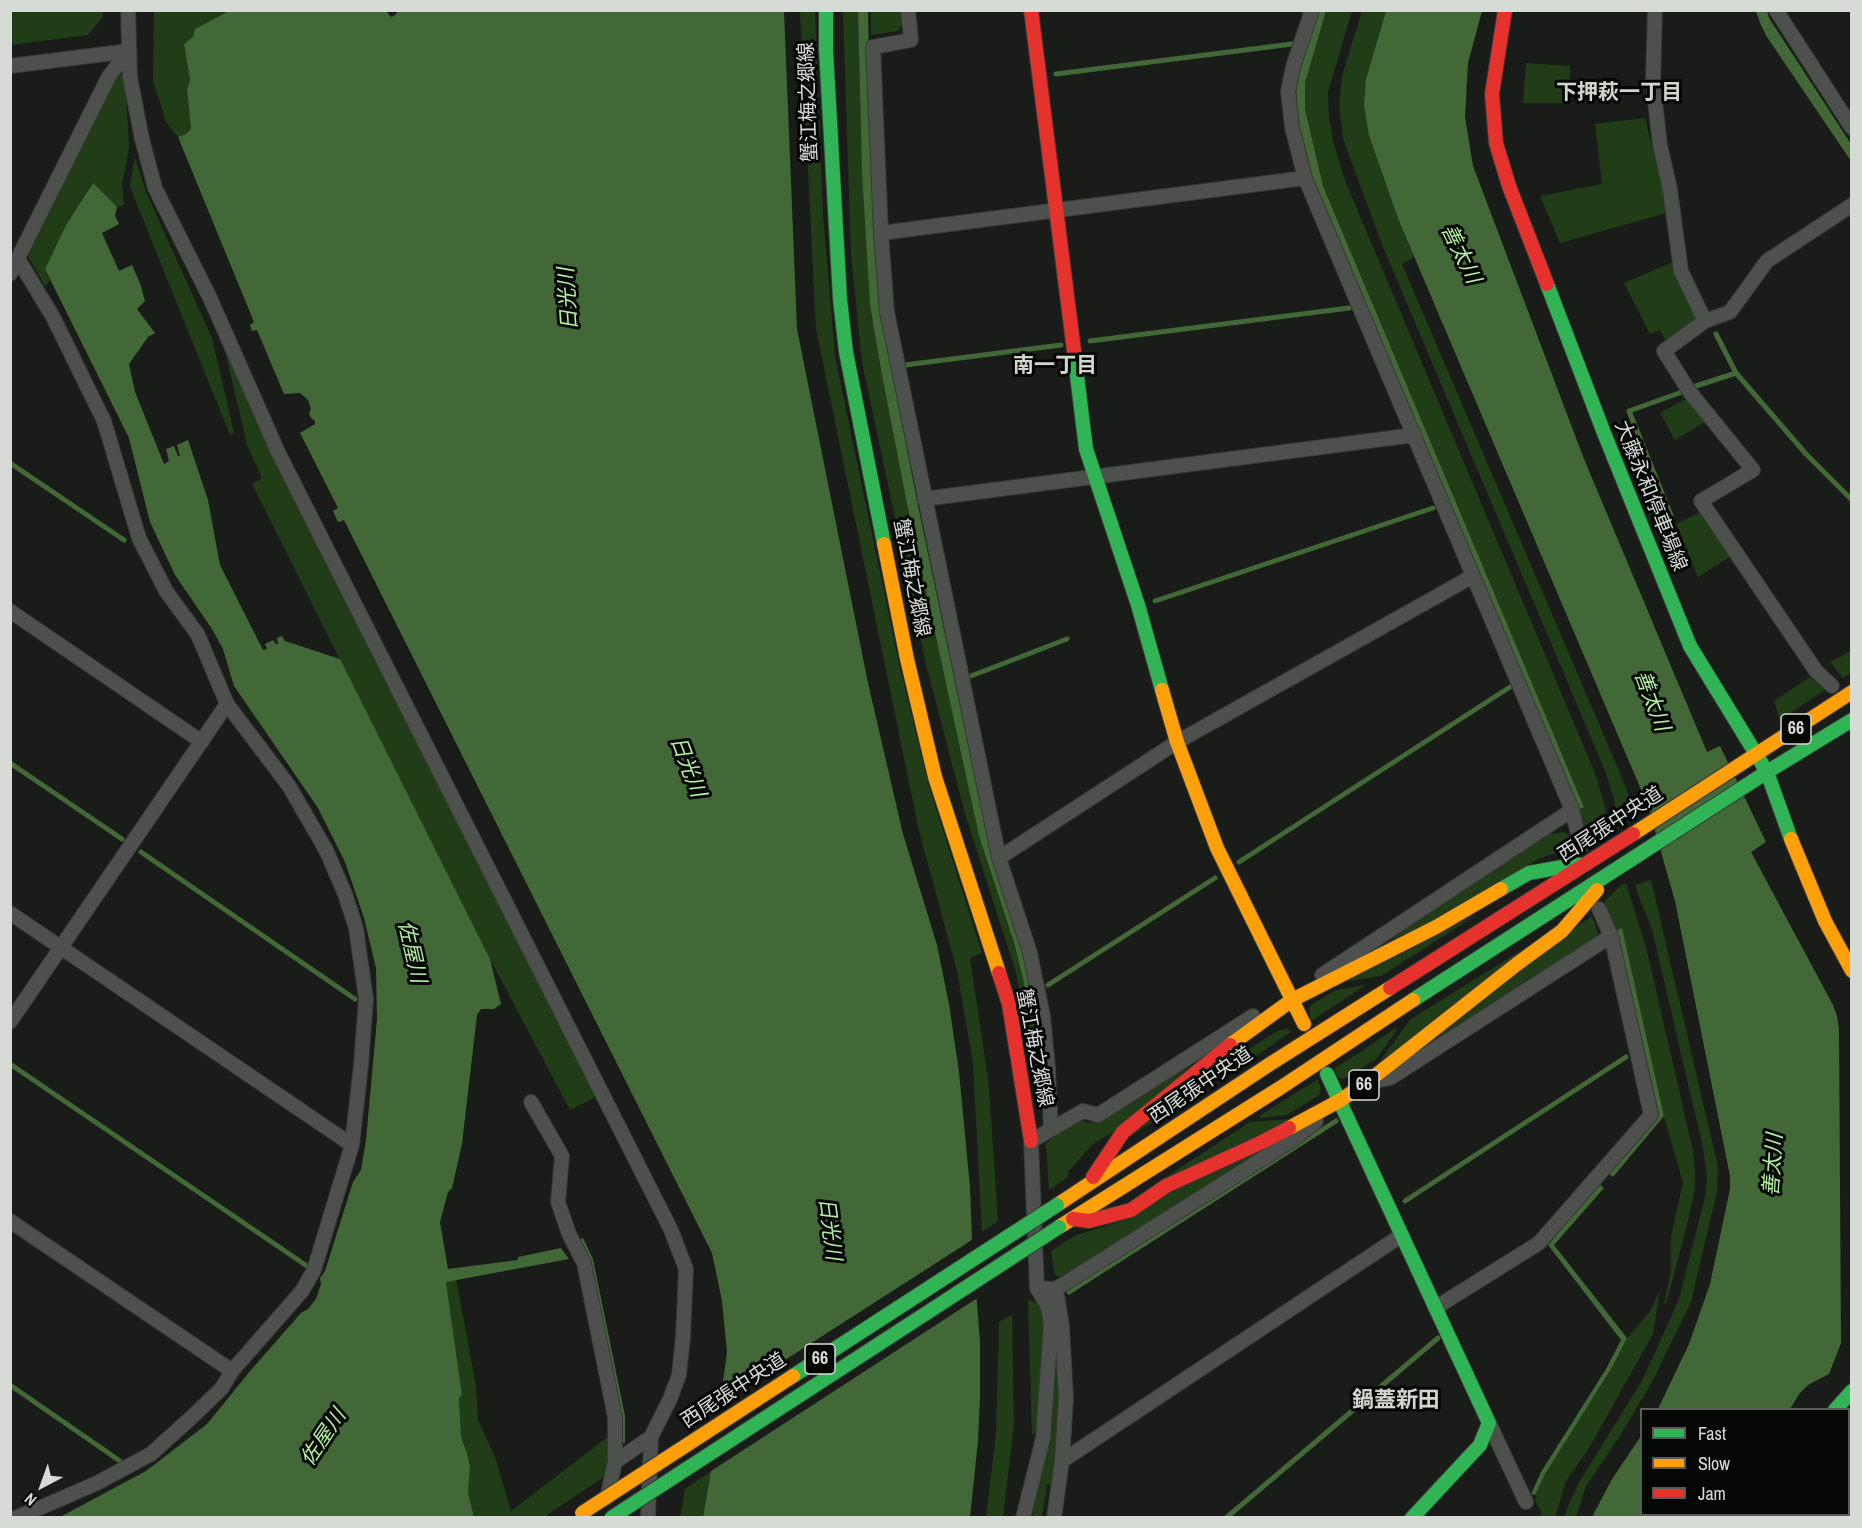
<!DOCTYPE html>
<html>
<head>
<meta charset="utf-8">
<style>
  body { margin:0 }
  #map { position:relative; width:1862px; height:1528px; overflow:hidden; background:#191c18; font-family:"Archivo Narrow",sans-serif }
  canvas { display:block }
  .frame { position:absolute; inset:0; border:12px solid #d7dbd6; pointer-events:none }
  .legend { position:absolute; left:1640px; top:1408px; width:210px; height:108px; box-sizing:border-box; background:#050705; border:2px solid #595c59; margin:0; padding:8px 10px; list-style:none; font-size:18px; color:#d7dbd6 }
  .legend li { display:flex; align-items:center; gap:12px; height:30px }
  .legend b { width:30px; border:2px solid #595c59 }
  .north { position:absolute; left:12px; top:1456px; width:60px; height:60px; -webkit-text-stroke:4px #050705; paint-order:stroke; rotate:221deg; font-size:16px; font-weight:700; line-height:24px; text-align:center; color:#d7dbd6 }
  .north::after { content:''; display:block; margin:auto; width:21px; height:27px; background:#d7dbd6; clip-path:polygon(50% 0,100% 100%,50% 72%,0 100%) }
</style>
</head>
<body>
<div id="map">
<canvas width="1862" height="1528"></canvas>
<div class="frame"></div>
<ul class="legend">
<li><b style="height:8px;background:#30b455"></b>Fast</li>
<li><b style="height:8px;background:#ff9f0a"></b>Slow</li>
<li><b style="height:8px;background:#e5322d"></b>Jam</li>
</ul>
<div class="north">N</div>
</div>
<script>
const g = document.querySelector('canvas').getContext('2d');
g.lineJoin = 'round';
function fill(path, color) { g.fillStyle = color; g.fill(path, 'evenodd'); }
const toPath = rows => new Path2D(rows.map(r => 'M' + r).join(''));
function stroke(path, color, width, dash) { g.strokeStyle = color; g.lineWidth = width; g.lineCap = dash ? 'butt' : 'round'; g.setLineDash(dash || []); g.stroke(path); }
function label(font, color, halo, rows, align = 'center') {
  g.font = font + ' "Archivo Narrow","Noto Sans JP",sans-serif'; g.lineWidth = 6; g.setLineDash([]); g.textBaseline = 'middle'; g.strokeStyle = halo; g.fillStyle = color; for (const [text, x, y, turn = 0] of rows) {
    g.save(); g.translate(x, y); g.rotate((+turn || 0) * Math.PI / 180); g.textAlign = isNaN(turn) ? turn : align; if (halo) g.strokeText(text, 0, 0); g.fillText(text, 0, 0); g.restore();
  }
}
const green = toPath([
  [10,11,103,11,103,17,88,35,11,45],
  [154,11,229,11,196,29,194,37,184,44,190,80,187,90,191,129,186,134,178,137,166,122,153,80],
  [800,11,815,11,823,215,835,356,899,664,928,783,982,953,970,958,989,1086,998,1221,982,1232,973,1063,957,971,919,831,816,329],
  [843,11,858,11,862,174,870,305,881,370,906,499,979,836,1039,1022,1045,1118,1043,1117,1041,1094,1035,1058,1015,969,966,817,926,665,862,362,851,255],
  [871,11,902,11,902,25,898,31,871,35],
  [1326,11,1352,11,1328,92,1329,118,1333,141,1346,183,1595,773,1606,810,1601,835,1586,845,1579,810,1584,807,1323,186,1305,109,1305,83],
  [1362,11,1386,11,1366,79,1399,221,1414,257,1402,264,1617,766,1636,813,1615,827,1615,803,1606,773,1383,247,1343,139,1339,103,1342,76],
  [1526,63,1570,66,1569,103,1523,103],
  [125,73,129,147,122,184,124,205,117,207,92,184,66,225,45,269,50,280,45,286,28,256,113,81,120,75],
  [1645,118,1656,163,1670,212,1560,243,1540,196,1602,184,1595,124],
  [135,157,146,192,212,338,234,433,230,435,136,202,130,186],
  [1673,262,1676,279,1699,323,1667,343,1660,330,1650,334,1624,283],
  [224,346,598,1096,570,1110,490,959,252,484,262,478,247,445],
  [1688,398,1708,420,1675,440,1660,413],
  [1701,512,1731,556,1698,577,1676,524],
  [1851,651,1851,673,1843,678,1830,662],
  [1810,677,1825,690,1780,720,1774,701],
  [1564,832,1571,837,1573,848,1540,858,1439,919,1368,950,1544,835],
  [1651,880,1718,1167,1717,1192,1691,1302,1652,1382,1620,1436,1586,1486,1576,1517,1565,1517,1567,1508,1578,1484,1643,1379,1679,1299,1705,1197,1707,1176,1703,1148,1652,929,1640,900,1635,885],
  [1626,883,1647,951,1693,1151,1695,1172,1695,1188,1687,1225,1666,1304,1664,1303,1671,1271,1671,1236,1683,1183,1664,1116,1622,929,1616,930,1604,902,1620,886],
  [1478,914,1381,976,1336,983],
  [1592,916,1598,933,1596,939,1426,1046,1521,966],
  [1557,928,1379,1062,1411,1019],
  [1366,985,1311,1021,1309,1009,1311,1005,1336,990],
  [1396,1028,1397,1030,1376,1059,1346,1078,1342,1079,1338,1077,1334,1069],
  [1287,1029,1292,1031,1236,1070,1235,1068,1249,1049,1277,1031],
  [1246,1042,1219,1079,1125,1140],
  [1205,1053,1119,1129,1094,1143,1068,1172,1068,1177,1049,1190,1046,1143,1079,1119,1088,1123,1102,1121],
  [1318,1079,1321,1089,1319,1095,1287,1115,1261,1118,1259,1116],
  [1292,1119,1160,1181,1250,1122],
  [1275,1143,1064,1276,1055,1276,1051,1251,1074,1236,1125,1220,1166,1191],
  [456,1279,476,1386,478,1420,495,1457,511,1511,609,1436,607,1475,544,1517,474,1517,468,1492,470,1466,467,1453,461,1437,459,1398,462,1395,446,1282],
  [1660,1290,1653,1334,1589,1448,1566,1481,1555,1517,1541,1517,1541,1511,1535,1501,1536,1497,1535,1495,1545,1474,1611,1369,1627,1338,1649,1313],
  [1028,1299,1036,1303,1042,1308,1046,1330,1037,1432,1032,1435],
  [1012,1314,1014,1424,1003,1517,986,1517,996,1434,999,1322],
  [1057,1325,1061,1394,1053,1485,1047,1484,1042,1517,1032,1518,1047,1440],
  [711,1471,703,1517,680,1518,685,1489]
]);
const water = toPath([
  [385,10,391,17,395,15,399,10,784,11,797,329,868,683,903,834,937,945,949,1004,959,1072,970,1187,972,1240,980,1342,980,1398,978,1441,970,1517,703,1517,711,1471,727,1352,722,1301,712,1253,344,520,338,522,333,511,338,508,300,433,315,424,315,421,311,418,309,413,311,409,308,400,300,393,284,394,257,330,252,331,250,325,254,322,178,137,186,134,191,129,187,89,190,80,184,44,193,37,195,29,229,11],
  [858,11,868,11,871,174,879,305,917,501,973,768,997,868,1013,915,1028,971,1039,1022,1033,1025,1022,974,1014,943,979,836,906,499,881,370,870,305,862,174],
  [1318,11,1326,11,1305,83,1305,109,1323,186,1584,807,1579,810,1312,179,1299,127,1297,108,1296,84],
  [1386,11,1482,11,1468,63,1465,117,1473,166,1584,459,1707,752,1720,746,1766,842,1751,852,1833,1005,1837,1016,1839,1029,1841,1343,1829,1374,1808,1385,1799,1394,1790,1409,1658,1409,1689,1344,1710,1284,1730,1189,1730,1176,1675,901,1648,806,1399,221,1369,135,1364,105,1366,79],
  [1756,11,1767,11,1769,18,1851,144,1851,161,1767,37,1760,23],
  [93,183,117,207,115,216,119,224,102,233,119,271,132,265,141,286,145,301,137,309,155,333,148,337,129,364,135,392,164,464,169,461,166,449,174,446,178,456,180,456,177,445,188,440,208,500,220,565,263,650,267,649,265,644,273,640,276,644,278,644,277,638,282,636,285,641,340,659,490,959,501,1004,494,1009,481,1009,477,1015,462,1144,452,1188,448,1192,440,1222,448,1269,518,1260,518,1257,561,1248,569,1259,446,1282,462,1395,459,1398,461,1437,467,1453,470,1466,468,1492,474,1517,60,1517,146,1471,207,1424,251,1370,301,1313,308,1309,316,1299,321,1284,320,1278,325,1271,353,1182,361,1170,366,1140,377,1019,376,968,364,918,345,862,318,808,234,686,223,649,212,629,175,575,150,522,129,438,45,269,66,225],
  [1622,928,1664,1116,1613,1177,1608,1173,1659,1114,1616,930],
  [1599,1184,1604,1188,1554,1245,1627,1338,1611,1369,1545,1474,1535,1495,1531,1494,1541,1472,1606,1369,1621,1340,1548,1245],
  [583,1238,593,1259,625,1416,625,1443,621,1443,578,1240],
  [1641,1436,1642,1514,1695,1515,1693,1517,1592,1517,1612,1479]
]);
const pier = toPath([
  [975,1238,979,1297,708,1473,718,1403]
]);
const stream = toPath([
  [1056,74,1292,44],
  [1716,334,1736,373,1806,454,1852,500],
  [1090,341,1349,308],
  [905,365,1061,345],
  [1693,387,1736,373],
  [10,463,124,540],
  [1672,518,1629,411,1682,392],
  [1155,601,1433,508],
  [971,676,1067,639],
  [10,763,122,839],
  [141,852,355,999],
  [1239,862,1510,687],
  [1048,985,1215,878],
  [10,1064,307,1266],
  [1405,1201,1626,1057],
  [1069,1292,1336,1121],
  [10,1385,120,1461],
  [1226,1518,1438,1338]
]);
const street = toPath([
  [128,10,130,77,142,139,155,188,210,298,278,452,671,1230,686,1269,683,1337,679,1375,670,1399,651,1437,615,1462],
  [908,10,911,40,873,47,881,233,887,312,999,858,1030,953,1043,1016,1048,1067,1051,1129],
  [1312,10,1293,67,1288,91,1292,127,1305,178,1572,810,1322,975],
  [1655,10,1653,83,1660,145,1670,189,1681,271,1705,321],
  [1776,10,1852,128],
  [10,66,129,51],
  [881,233,1305,178],
  [10,274,109,76,129,51],
  [924,499,1414,435],
  [10,611,202,742],
  [1832,686,1816,671,1701,501,1753,470,1689,391,1664,351,1705,321,1730,312,1767,261,1852,205],
  [1572,810,1581,846],
  [999,858,1177,742,1473,576],
  [10,913,352,1145],
  [10,1022,227,704],
  [1370,1082,1390,1078,1611,936],
  [531,1102,562,1156,558,1202,569,1234,584,1263,615,1417,615,1462,607,1498],
  [10,1221,232,1371],
  [1037,1288,1056,1289,1294,1139,1316,1121],
  [1435,1308,1539,1243,1651,1115,1611,936,1599,909],
  [1489,1423,1526,1502],
  [1062,1461,1402,1235],
  [15,1518,42,1507,97,1483,151,1454,193,1416,222,1388,232,1371,302,1291,314,1270,352,1145,361,1065,366,999,356,928,345,894,326,850,289,786,227,704,198,635,166,591,139,538,104,421,53,317,18,259],
  [648,1518,651,1437],
  [1023,1518,1043,1438,1051,1324,1048,1307,1037,1288,1031,1141,1083,1111,1098,1115,1253,1016],
  [1054,1518,1062,1461,1066,1398,1062,1326,1056,1289]
]);
const fast = toPath([
  [826,10,826,50,840,299,846,352,884,544],
  [1547,284,1604,433,1690,646,1767,772,1791,839],
  [1074,351,1086,449,1138,605,1162,690],
  [1501,889,1529,873,1578,864],
  [1413,1000,1767,772,1852,720],
  [1327,1074,1489,1423,1480,1445,1412,1518],
  [1835,1410,1852,1391],
  [1721,1518,1723,1514]
]);
const slow = toPath([
  [884,544,907,659,935,777,999,973],
  [1162,690,1177,742,1217,848,1304,1024],
  [1633,834,1852,692],
  [1791,839,1825,921,1852,971],
  [1230,1045,1292,1000,1436,927,1501,889],
  [1289,1128,1339,1101,1366,1083,1517,964,1562,931,1597,890],
  [1057,1205,1270,1064,1390,988],
  [1059,1227,1280,1088,1413,1000]
]);
const jam = toPath([
  [1031,10,1074,351],
  [1505,10,1492,94,1496,143,1509,186,1547,284],
  [999,973,1009,1004,1031,1141],
  [1390,988,1633,834],
  [1093,1177,1123,1132,1230,1045],
  [1073,1219,1089,1221,1131,1210,1166,1186,1262,1142,1289,1128]
]);
const fastBridge = toPath([
  [793,1376,1057,1205],
  [611,1518,1059,1227]
]);
const slowBridge = toPath([
  [582,1513,793,1376]
]);
const shields = [
  [1796,729,30],
  [1364,1085,30],
  [820,1359,30]
];
const shieldNames = [
  ["66",1796,729],
  ["66",1364,1085],
  ["66",820,1359]
];
const streetNames = [
  ["蟹江梅之郷線",809,102,-92],
  ["大藤永和停車場線",1650,496,68],
  ["蟹江梅之郷線",911,578,79],
  ["西尾張中央道",1611,825,-33],
  ["蟹江梅之郷線",1034,1048,79],
  ["西尾張中央道",1201,1086,-34],
  ["西尾張中央道",734,1391,-33]
];
const neighbourhoodNames = [
  ["下押萩一丁目",1619,93],
  ["南一丁目",1055,366]
];
const waterNames = [
  ["善太川",1460,254,64],
  ["日光川",569,299,-94],
  ["善太川",1651,701,69],
  ["日光川",687,767,69],
  ["佐屋川",411,952,77],
  ["善太川",1774,1165,-86],
  ["日光川",829,1229,83],
  ["佐屋川",324,1438,-56]
];
const quarterNames = [
  ["鍋蓋新田",1396,1401]
];
fill(green, '#213d17');
fill(water, '#436837');
fill(pier, '#191c18');
stroke(stream, '#436837', 5);
stroke(street, '#363936', 16);
stroke(fast, '#363936', 16);
stroke(slow, '#363936', 16);
stroke(jam, '#363936', 16);
stroke(street, '#4e504d', 14);
stroke(fast, '#30b455', 14);
stroke(slow, '#ff9f0a', 14);
stroke(jam, '#e5322d', 14);
stroke(fastBridge, '#363936', 16, []);
stroke(slowBridge, '#363936', 16, []);
stroke(fastBridge, '#30b455', 14);
stroke(slowBridge, '#ff9f0a', 14);
for (const [x, y, w] of shields) { const box = new Path2D(); box.roundRect(x - w / 2, y - 15, w, 30, 4.5); g.fillStyle = '#050705'; g.fill(box); stroke(box, '#d7dbd6', 1.5); }
label('bold 18px', '#d7dbd6', null, shieldNames);
label('20px', '#d7dbd6', '#050705', streetNames);
label('bold 21px', '#d0d6ce', '#050705', neighbourhoodNames);
label('italic 21px', '#b2ee9f', '#050705', waterNames);
label('bold 22px', '#d0d6ce', '#050705', quarterNames);
</script>
</body>
</html>
